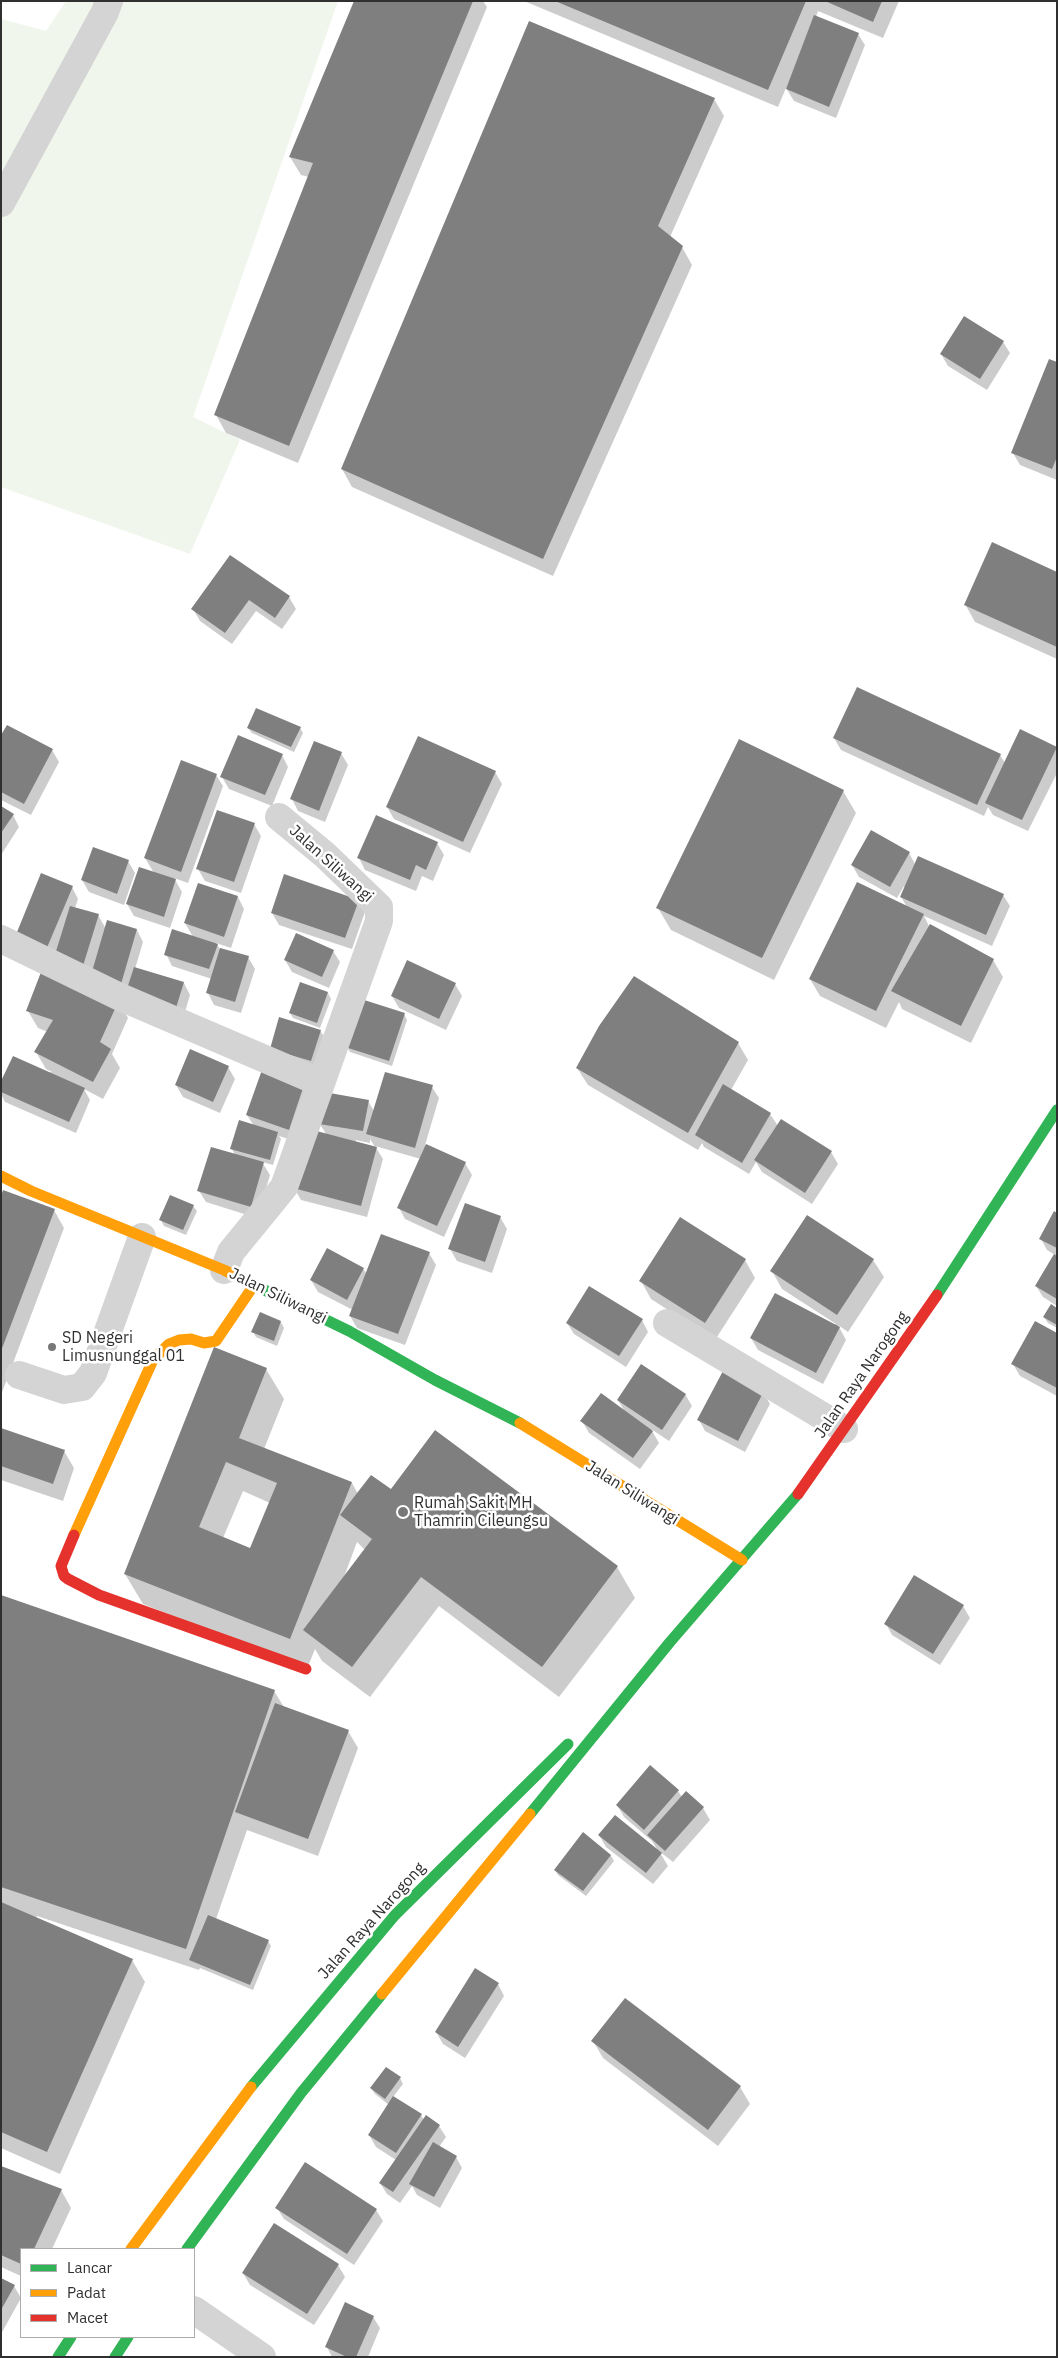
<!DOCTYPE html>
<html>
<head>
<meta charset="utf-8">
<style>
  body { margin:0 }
  #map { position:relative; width:1058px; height:2358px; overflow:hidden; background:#fff; font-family:"IBM Plex Sans",sans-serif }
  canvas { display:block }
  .frame { position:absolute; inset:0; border:2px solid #303030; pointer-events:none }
  .legend { position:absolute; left:20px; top:2248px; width:175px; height:90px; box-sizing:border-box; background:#fff; border:1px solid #acacac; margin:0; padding:6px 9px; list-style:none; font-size:15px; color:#303030 }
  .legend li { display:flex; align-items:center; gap:10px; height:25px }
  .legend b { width:25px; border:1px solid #acacac }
</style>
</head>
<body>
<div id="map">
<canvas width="1058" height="2358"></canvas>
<div class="frame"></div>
<ul class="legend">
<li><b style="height:6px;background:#30b455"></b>Lancar</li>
<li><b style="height:6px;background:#ff9f0a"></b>Padat</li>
<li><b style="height:6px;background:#e5322d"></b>Macet</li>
</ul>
</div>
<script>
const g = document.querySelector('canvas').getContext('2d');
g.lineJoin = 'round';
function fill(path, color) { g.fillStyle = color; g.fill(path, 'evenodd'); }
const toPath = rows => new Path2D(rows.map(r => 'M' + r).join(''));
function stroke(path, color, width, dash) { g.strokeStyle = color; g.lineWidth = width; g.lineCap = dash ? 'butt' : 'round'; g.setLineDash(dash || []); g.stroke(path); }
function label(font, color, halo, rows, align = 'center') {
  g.font = font + ' "IBM Plex Sans",sans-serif'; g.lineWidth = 5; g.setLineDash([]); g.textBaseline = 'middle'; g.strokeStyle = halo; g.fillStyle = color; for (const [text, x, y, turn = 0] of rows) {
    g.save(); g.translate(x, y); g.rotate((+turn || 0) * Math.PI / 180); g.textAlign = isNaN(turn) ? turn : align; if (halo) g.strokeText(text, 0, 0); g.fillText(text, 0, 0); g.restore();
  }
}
const green = toPath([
  [66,1,338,1,193,417,240,440,190,554,1,487,1,19,46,31]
]);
const shadow = toPath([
  [356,1,483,1,487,7,298,463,226,433,216,415,309,177,301,175,290,157],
  [524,1,899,1,883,38,818,11,816,17,858,34,865,45,836,118,794,101,786,88,778,107],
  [714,99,724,116,670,237,682,247,692,265,553,576,352,487,342,469],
  [1003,342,1010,353,987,390,948,366,941,354],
  [1057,364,1057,480,1020,465,1013,453],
  [230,557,289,597,296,609,282,629,256,611,232,644,200,621,193,609],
  [1057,573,1057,659,975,622,965,604],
  [248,728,300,728,303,733,294,752,252,733],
  [1,738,52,750,59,762,31,815,1,800],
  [834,738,1000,755,1005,763,1056,748,1057,773,1028,831,993,815,988,807,984,816,841,750],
  [341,753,348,765,325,822,298,811,292,799],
  [282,755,288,767,272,806,229,789,222,777],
  [495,772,502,784,470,853,394,819,387,807],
  [216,775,223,786,188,883,174,878,182,892,170,928,134,916,127,904,154,873,145,858],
  [843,791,856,813,774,980,671,930,658,908],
  [1,808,13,815,19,827,1,855],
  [254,824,261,836,241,893,205,881,198,869],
  [437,843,444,855,433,881,422,876,416,891,365,870,359,858],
  [909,853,915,864,1003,895,1010,906,992,946,924,916,929,926,993,960,1003,977,971,1043,902,1009,899,1002,886,1028,820,996,810,979,907,907,901,897,905,887,904,886,897,898,859,877,852,865],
  [128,861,135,873,124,905,89,892,82,880],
  [72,887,78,899,75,908,98,915,106,929,137,930,143,942,135,969,184,983,190,995,182,1022,23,949],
  [238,897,244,909,231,948,216,943,220,949,248,957,255,969,241,1013,214,1005,208,993,212,979,172,966,166,954,193,937,185,923],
  [358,901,365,912,352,949,279,925,272,913],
  [333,951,340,962,329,988,292,972,285,960],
  [455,984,462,996,446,1030,399,1008,392,996],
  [328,993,331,999,320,1028,293,1018,290,1013],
  [118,1001,128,1018,112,1054,120,1068,103,1099,84,1089,90,1100,76,1133,5,1102,1,1094,1,1084,52,1072,46,1069,36,1052,48,1032,38,1028,28,1011],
  [404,1014,407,1020,392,1066,350,1052,347,1047],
  [320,1031,324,1036,314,1066,275,1054],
  [738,1043,748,1060,731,1090,770,1114,778,1126,831,1152,838,1164,812,1204,762,1172,756,1162,749,1174,704,1147,702,1143,698,1150,588,1085,577,1068],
  [228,1067,235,1079,220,1113,183,1097,176,1085],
  [305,1083,311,1095,295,1141,279,1136,281,1139,273,1165,262,1162,270,1175,257,1218,206,1202,199,1191,235,1155,232,1149,254,1126,247,1115],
  [432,1087,439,1098,425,1145,465,1163,472,1175,444,1237,405,1219,399,1208,421,1159,375,1146,383,1159,367,1217,301,1200,294,1188,326,1134,320,1124,368,1101,374,1111],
  [370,1139,375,1147,356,1142,356,1140,370,1143],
  [1,1199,54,1210,64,1228,1,1395],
  [193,1206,197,1211,186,1235,164,1226,161,1220],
  [1057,1214,1057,1306,1043,1297,1036,1286,1055,1255,1047,1250,1041,1239],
  [500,1217,507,1229,492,1273,457,1261,450,1249],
  [681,1219,745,1260,755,1278,715,1340,651,1299,641,1281],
  [429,1253,436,1265,405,1345,357,1328,350,1316,353,1310,318,1292,311,1280,363,1269,367,1274],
  [873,1260,884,1277,848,1332,838,1325,846,1340,823,1384,758,1350,751,1338,836,1324,782,1289,772,1271],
  [1057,1309,1057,1328,1048,1323,1044,1317],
  [642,1320,648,1332,626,1367,574,1334,567,1323],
  [281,1322,284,1328,277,1346,256,1337,253,1332],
  [1057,1334,1057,1396,1020,1376,1013,1364],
  [266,1369,284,1399,264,1449,352,1483,358,1494,391,1491,436,1432,617,1567,635,1598,559,1697,439,1606,370,1697,322,1661,315,1649,307,1669,143,1604,125,1574],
  [243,1491,270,1503,250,1549,223,1538],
  [357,1542,365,1550,344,1577],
  [763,1392,770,1404,745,1452,705,1431,699,1420],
  [685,1394,692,1406,669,1441,651,1429,659,1443,640,1469,589,1433,582,1421,625,1412,618,1400],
  [1,1429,64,1451,74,1468,63,1501,1,1480],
  [1,1597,274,1691,284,1707,348,1731,358,1748,318,1856,247,1830,216,1919,268,1941,271,1946,253,1990,200,1968,199,1970,37,1916,36,1918,132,1960,145,1982,60,2174,1,2148],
  [963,1606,970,1618,940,1665,892,1635,886,1624],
  [678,1791,682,1797,686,1793,703,1808,710,1820,673,1862,659,1851,668,1866,653,1884,606,1847,599,1835,658,1851,652,1841,624,1817,617,1805],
  [583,1834,611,1856,614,1861,586,1896,558,1875,555,1870],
  [498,1984,504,1996,465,2058,443,2044,436,2032],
  [625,1999,740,2087,750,2104,718,2146,603,2058,593,2041],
  [400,2078,403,2084,393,2097,421,2115,424,2120,439,2126,446,2137,439,2147,456,2157,462,2168,440,2208,417,2195,412,2186,400,2203,387,2194,380,2183,396,2160,376,2147,369,2135,389,2105,375,2094,371,2088],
  [1,2168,61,2190,71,2208,52,2249,21,2249,21,2276,1,2267],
  [277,2208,376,2210,383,2221,354,2265,284,2219],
  [274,2225,338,2265,345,2277,314,2325,250,2285,243,2273],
  [1,2279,14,2286,21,2298,1,2334],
  [373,2317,380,2328,368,2357,332,2357,327,2347]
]);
const building = toPath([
  [354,1,473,1,289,446,214,415,313,163,289,157],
  [555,1,806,1,768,90],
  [825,1,882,1,873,22],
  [814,15,859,33,829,107,786,89],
  [529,21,715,98,658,226,683,246,543,559,341,469],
  [964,316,1004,341,980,379,940,354],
  [1049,359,1057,362,1057,457,1052,469,1011,453],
  [992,542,1057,572,1057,647,964,605],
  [230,555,290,596,275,618,249,600,225,633,191,609],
  [857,687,1001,754,977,805,833,738],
  [256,708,301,727,291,747,247,728],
  [7,725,53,749,24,804,1,792,1,735],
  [1020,729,1057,747,1022,820,985,803],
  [238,735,283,754,265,795,220,777],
  [418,736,496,771,463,842,386,807],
  [739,739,844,790,762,958,656,908],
  [314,741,342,752,319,811,290,799],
  [181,760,217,774,181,872,144,858],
  [1,806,14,814,1,833],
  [217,810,255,823,234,882,196,869],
  [376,815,438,842,426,870,416,865,410,880,357,858],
  [871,830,910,852,890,887,851,865],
  [93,847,129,860,117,894,81,880],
  [918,856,1004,894,986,935,900,897],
  [139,867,176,879,164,917,126,904],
  [41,873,73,886,46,950,15,937],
  [284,874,359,900,345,938,271,913],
  [857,882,924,914,876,1011,809,979],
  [198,883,238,896,224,937,184,923],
  [70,906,99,914,82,969,53,961],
  [107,920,137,929,121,984,91,975],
  [930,924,994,959,961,1026,891,991],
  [172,929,218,944,209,969,164,955],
  [296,933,334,950,322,977,284,960],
  [220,948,249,956,235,1002,206,993],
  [407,960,456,983,439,1019,391,996],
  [43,967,119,1000,100,1042,111,1049,93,1082,34,1052,53,1020,26,1011],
  [134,967,184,982,175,1011,125,995],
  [634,976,739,1042,688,1133,576,1068,599,1026],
  [300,982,328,992,317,1023,289,1013],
  [361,999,405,1013,389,1061,345,1047],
  [279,1017,321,1030,311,1061,270,1049],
  [190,1049,229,1066,213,1102,175,1085],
  [13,1056,85,1088,69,1122,1,1092,1,1081],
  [263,1067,305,1082,289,1130,246,1115],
  [385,1072,433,1085,415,1148,366,1134],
  [723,1084,771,1113,742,1163,695,1135],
  [324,1092,369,1100,363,1131,319,1124],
  [781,1119,832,1151,805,1193,754,1160],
  [239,1120,278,1132,270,1160,230,1149],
  [309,1129,377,1147,361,1206,293,1188],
  [426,1144,466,1162,437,1226,397,1208],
  [211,1147,264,1162,251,1207,197,1191],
  [3,1190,55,1209,1,1351,1,1196],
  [170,1195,194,1205,183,1230,159,1220],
  [465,1203,501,1216,485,1262,448,1249],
  [1054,1211,1057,1213,1057,1248,1039,1239],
  [807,1215,874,1259,837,1315,770,1271],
  [680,1217,746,1259,705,1323,639,1281],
  [381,1234,430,1252,398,1334,349,1316],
  [327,1248,364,1268,347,1300,310,1280],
  [1054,1254,1057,1256,1057,1299,1035,1286],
  [589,1286,643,1319,619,1356,566,1323],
  [775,1293,840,1327,816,1373,750,1338],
  [1051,1304,1057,1308,1057,1325,1043,1317],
  [260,1312,281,1321,274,1341,251,1332],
  [1035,1321,1057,1333,1057,1388,1011,1364],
  [214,1347,267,1368,239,1438,352,1482,290,1639,124,1574],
  [226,1462,277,1483,250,1548,199,1527],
  [641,1364,686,1394,662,1430,617,1400],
  [723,1371,764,1391,738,1441,697,1420],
  [601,1393,653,1431,633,1458,580,1421],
  [1,1428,65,1450,53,1484,1,1466],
  [435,1430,618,1566,542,1667,421,1577,352,1667,303,1630,372,1539,340,1515,371,1475,391,1489],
  [914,1575,964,1605,933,1654,884,1624],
  [1,1595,275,1690,186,1949,1,1887],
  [275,1703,349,1730,308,1839,235,1812],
  [650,1765,679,1790,644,1830,616,1805],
  [686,1791,704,1807,665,1851,647,1835],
  [615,1815,662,1853,646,1873,598,1835],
  [583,1832,611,1855,583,1891,554,1870],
  [1,1902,133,1959,47,2152,1,2132],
  [208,1915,269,1940,250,1985,189,1960],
  [475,1968,499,1983,458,2047,435,2032],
  [625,1998,741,2086,708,2130,591,2041],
  [386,2067,401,2077,385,2099,370,2088],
  [393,2096,422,2114,396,2153,368,2135],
  [426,2115,440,2125,393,2192,379,2183],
  [433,2142,457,2156,434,2197,409,2184],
  [305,2162,377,2209,347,2254,275,2208],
  [1,2166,62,2189,34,2249,21,2249,21,2264,1,2255],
  [274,2223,339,2264,307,2314,242,2273],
  [1,2278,15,2285,1,2310],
  [345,2302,374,2316,356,2357,347,2357,325,2347]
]);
const street = toPath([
  [1,203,105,12,109,1],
  [1,939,118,996,321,1083],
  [224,1270,231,1252,284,1187,379,921,379,907,325,855,279,817],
  [667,1323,844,1429],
  [19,1375,64,1390,82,1387,93,1373,142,1237],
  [194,2310,262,2357]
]);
const fast = toPath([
  [252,1284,349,1331,435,1380,520,1423],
  [937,1295,1057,1110],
  [530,1814,670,1642,798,1494],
  [251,2087,395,1915,568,1744],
  [187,2249,301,2093,382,1994],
  [58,2357,71,2337],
  [115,2357,128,2337]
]);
const slow = toPath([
  [1,1176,31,1191,224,1270,252,1284],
  [520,1423,742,1560],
  [74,1535,153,1360,169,1344,179,1340,191,1339,204,1343,216,1341,254,1285],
  [382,1994,530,1814],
  [131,2249,251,2087]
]);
const jam = toPath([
  [798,1494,937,1295],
  [74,1535,61,1566,64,1576,68,1579,99,1595,306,1669]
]);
const markers = [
  [52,1347,5,"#787878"],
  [403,1512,6,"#787878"]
];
const streetNames = [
  ["Jalan Siliwangi",331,864,42],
  ["Jalan Siliwangi",278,1296,26],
  ["Jalan Raya Narogong",862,1375,-55],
  ["Jalan Siliwangi",632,1493,32],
  ["Jalan Raya Narogong",372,1921,-48]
];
const poiNames = [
  ["SD Negeri",62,1338],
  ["Limusnunggal 01",62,1356],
  ["Rumah Sakit MH",414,1503],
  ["Thamrin Cileungsu",414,1521]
];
fill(green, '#f1f6ec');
fill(shadow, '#0003');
fill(building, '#7f7f7f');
stroke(street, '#d4d4d4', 28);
stroke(fast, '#30b455', 11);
stroke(slow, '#ff9f0a', 11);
stroke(jam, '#e5322d', 11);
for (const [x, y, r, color] of markers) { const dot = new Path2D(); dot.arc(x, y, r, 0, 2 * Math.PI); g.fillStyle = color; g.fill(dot); stroke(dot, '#fff', 2); }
label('16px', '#303030', '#fff', streetNames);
label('16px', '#303030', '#fff', poiNames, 'left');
</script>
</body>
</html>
